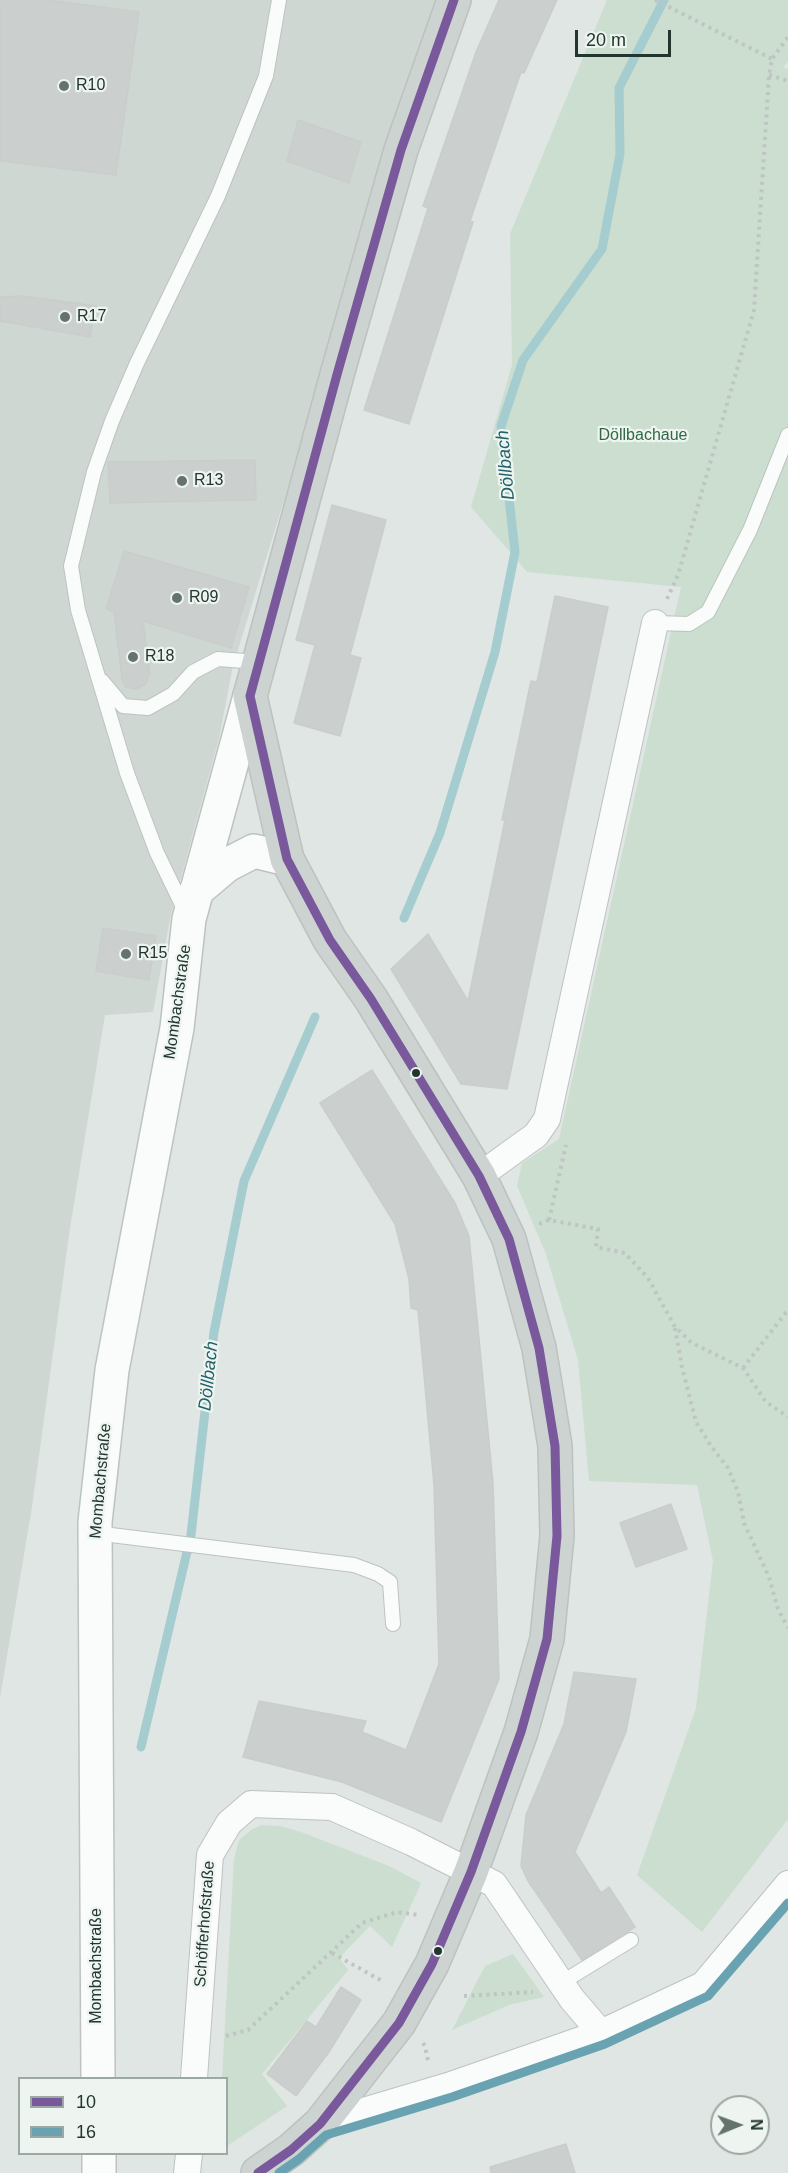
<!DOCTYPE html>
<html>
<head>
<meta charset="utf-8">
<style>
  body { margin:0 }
  #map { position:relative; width:788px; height:2173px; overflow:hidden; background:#e0e6e3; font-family:Helvetica,sans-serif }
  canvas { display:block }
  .legend { position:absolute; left:18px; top:2077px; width:210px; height:78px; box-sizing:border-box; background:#eef5f1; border:2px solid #9ca8a3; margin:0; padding:8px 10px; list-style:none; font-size:18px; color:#22352f }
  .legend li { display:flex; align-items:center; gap:12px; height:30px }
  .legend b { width:30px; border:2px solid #9ca8a3 }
  .north { position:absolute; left:710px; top:2095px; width:60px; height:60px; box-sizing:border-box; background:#eef5f1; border:2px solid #9ca8a3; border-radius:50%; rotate:89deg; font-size:16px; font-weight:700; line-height:24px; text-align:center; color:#22352f }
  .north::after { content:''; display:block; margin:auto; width:21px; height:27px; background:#64736e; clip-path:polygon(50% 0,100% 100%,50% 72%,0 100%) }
  .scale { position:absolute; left:575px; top:30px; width:96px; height:27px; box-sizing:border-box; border:3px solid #22352f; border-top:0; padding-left:8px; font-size:18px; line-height:21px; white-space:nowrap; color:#22352f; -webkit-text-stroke:4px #eef5f1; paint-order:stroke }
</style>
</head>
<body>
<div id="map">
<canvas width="788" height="2173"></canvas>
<ul class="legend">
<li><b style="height:8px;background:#79589c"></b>10</li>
<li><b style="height:8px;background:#69a2b1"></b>16</li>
</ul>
<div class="north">N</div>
<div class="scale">20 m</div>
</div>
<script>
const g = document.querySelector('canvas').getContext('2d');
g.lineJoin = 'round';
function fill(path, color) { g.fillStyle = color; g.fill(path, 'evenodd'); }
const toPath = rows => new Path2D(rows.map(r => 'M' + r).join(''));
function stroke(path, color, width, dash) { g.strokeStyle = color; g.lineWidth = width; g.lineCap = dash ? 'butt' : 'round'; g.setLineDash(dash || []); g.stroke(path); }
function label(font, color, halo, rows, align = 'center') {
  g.font = font + ' Helvetica,sans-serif'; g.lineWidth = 4.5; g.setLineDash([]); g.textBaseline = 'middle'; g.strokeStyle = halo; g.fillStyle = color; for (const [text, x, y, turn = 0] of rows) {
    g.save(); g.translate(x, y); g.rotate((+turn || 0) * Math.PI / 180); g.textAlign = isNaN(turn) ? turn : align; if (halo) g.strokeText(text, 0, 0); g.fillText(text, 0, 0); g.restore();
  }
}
const built = toPath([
  [0,0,438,0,421,42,382,167,289,484,233,666,219,738,171,914,153,1012,105,1015,70,1228,32,1507,0,1698]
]);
const green = toPath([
  [607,0,788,0,788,61,783,68,788,69,788,1819,702,1932,637,1875,696,1708,713,1561,697,1485,589,1481,578,1360,546,1254,517,1186,522,1163,559,1139,681,587,527,572,471,507,512,365,510,234],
  [261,1825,280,1826,301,1832,389,1866,421,1883,392,1947,370,1926,339,1958,348,1970,262,2074,287,2106,227,2146,226,2078,222,2078,234,1859,239,1840,251,1830],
  [513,1954,544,1997,509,2005,452,2030,485,1966]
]);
const stream = toPath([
  [404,918,440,833,495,652,515,552,501,426,523,360,602,249,620,154,619,88,664,0],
  [141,1747,191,1535,214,1332,244,1181,315,1017]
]);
const building = toPath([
  [0,0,48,0,139,12,116,175,0,161,0,0],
  [499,0,557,0,524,73,521,72,470,221,473,222,409,424,364,410,428,208,423,206,476,52,499,0],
  [298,120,361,142,349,183,287,161,298,120],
  [23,296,96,306,90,337,0,321,0,297,23,296],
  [255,460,256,500,110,503,108,462,255,460],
  [332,505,386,520,350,655,361,658,340,736,294,723,315,645,296,640,332,505],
  [124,551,249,587,231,648,143,621,150,673,146,684,136,689,126,687,122,680,114,612,106,609,124,551],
  [555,596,608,607,507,1089,461,1084,391,969,428,934,468,1001,505,820,502,820,531,681,537,682,555,596],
  [103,928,156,936,149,980,96,971,103,928],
  [372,1070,455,1203,469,1236,493,1483,499,1679,441,1822,342,1782,243,1757,259,1701,366,1721,362,1732,406,1750,439,1664,434,1485,418,1310,411,1308,409,1279,395,1224,320,1103,372,1070],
  [671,1504,687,1549,636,1567,620,1523,671,1504],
  [574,1672,636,1679,626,1732,575,1852,601,1893,609,1887,635,1927,582,1960,528,1881,521,1866,526,1815,564,1724,574,1672],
  [341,1987,361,2000,329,2052,296,2096,267,2074,307,2021,316,2027,341,1987],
  [566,2144,575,2173,491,2173,490,2167,566,2144]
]);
const path = toPath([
  [655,0,772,59],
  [769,75,788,81],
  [667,599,678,575,754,310,769,75,772,59,788,37],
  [549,1220,566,1145],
  [539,1224,549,1220,598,1229,596,1247,625,1253,648,1278,675,1327,692,1343,743,1368,766,1402,788,1417],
  [675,1328,682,1367,696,1422,711,1446,728,1468,738,1492,744,1523,769,1577,778,1609,788,1628],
  [743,1368,788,1310],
  [332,1953,384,1982],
  [464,1996,533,1992],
  [226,2036,248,2030,362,1923,397,1912,419,1915],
  [423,2043,425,2046,428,2061]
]);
const service = toPath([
  [655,623,689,624,708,612,750,530,788,435],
  [102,681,123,706,148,708,173,694,193,672,218,659,258,662],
  [186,913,157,853,127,773,78,610,71,566,94,472,112,421,137,363,218,196,266,76,279,0],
  [95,1533,354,1565,378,1574,390,1582,393,1624],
  [561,1983,631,1940]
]);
const minor = toPath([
  [479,1176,536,1135,547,1119,655,623],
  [194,2078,210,1855,229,1823,251,1804,332,1807,411,1842,494,1884,572,1999,601,2033],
  [320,2124,448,2086,601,2033,703,1985,788,1884],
  [187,2173,189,2154]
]);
const tertiary = toPath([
  [196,891,227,865,254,851,287,859],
  [98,2078,95,1522,112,1370,177,1028,189,919,250,696],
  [99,2154,99,2173]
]);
const primary = toPath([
  [258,2173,291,2150,320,2124,399,2023,432,1964,471,1872,521,1732,547,1639,557,1536,555,1446,539,1348,509,1239,479,1176,371,999,330,940,287,859,250,696,338,371,401,150,454,0]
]);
const bus1 = toPath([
  [258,2173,291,2150,320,2124,399,2023,432,1964,471,1872,521,1732,547,1639,557,1536,555,1446,539,1348,509,1239,479,1176,371,999,330,940,287,859,250,696,338,371,401,150,454,0]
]);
const bus2 = toPath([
  [279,2173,299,2159,326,2135,452,2097,605,2044,708,1996,788,1903]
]);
const markers = [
  [64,86,6,"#64736e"],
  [65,317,6,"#64736e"],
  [182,481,6,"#64736e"],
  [177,598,6,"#64736e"],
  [133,657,6,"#64736e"],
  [126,954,6,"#64736e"],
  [416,1073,5,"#22352f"],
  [438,1951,5,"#22352f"]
];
const poiNames = [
  ["R10",76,86],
  ["R17",77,317],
  ["R13",194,481],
  ["R09",189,598],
  ["R18",145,657],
  ["R15",138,954]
];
const parkNames = [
  ["Döllbachaue",643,436]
];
const streetNames = [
  ["Mombachstraße",178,1002,-82],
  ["Mombachstraße",101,1481,-85],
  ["Schöfferhofstraße",205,1924,-86],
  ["Mombachstraße",97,1966,-90]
];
const waterNames = [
  ["Döllbach",506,465,-95],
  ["Döllbach",209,1376,-84]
];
fill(built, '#cfd7d3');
fill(green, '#cbded0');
stroke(stream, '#a5cccf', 9);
fill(building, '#cbcfcd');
stroke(building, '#c9cecc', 1.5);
stroke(service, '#bdc3c0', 16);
stroke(minor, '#bdc3c0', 28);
stroke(tertiary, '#bdc3c0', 36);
stroke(primary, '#bbc2bf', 36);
stroke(path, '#bfc5c3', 4, [3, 4.5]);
stroke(service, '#fafbfb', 14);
stroke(minor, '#fafbfb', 26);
stroke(tertiary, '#fafbfb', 33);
stroke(primary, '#ccd3d1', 33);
stroke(bus1, '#79589c', 9);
stroke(bus2, '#69a2b1', 9);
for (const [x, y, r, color] of markers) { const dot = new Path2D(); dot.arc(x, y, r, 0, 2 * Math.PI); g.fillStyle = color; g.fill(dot); stroke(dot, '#eef5f1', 2); }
label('16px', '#22352f', '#eef5f1', poiNames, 'left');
label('16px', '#316743', '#eef5f1', parkNames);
label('16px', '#22352f', '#eef5f1', streetNames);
label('italic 18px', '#246169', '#eef5f1', waterNames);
</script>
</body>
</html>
